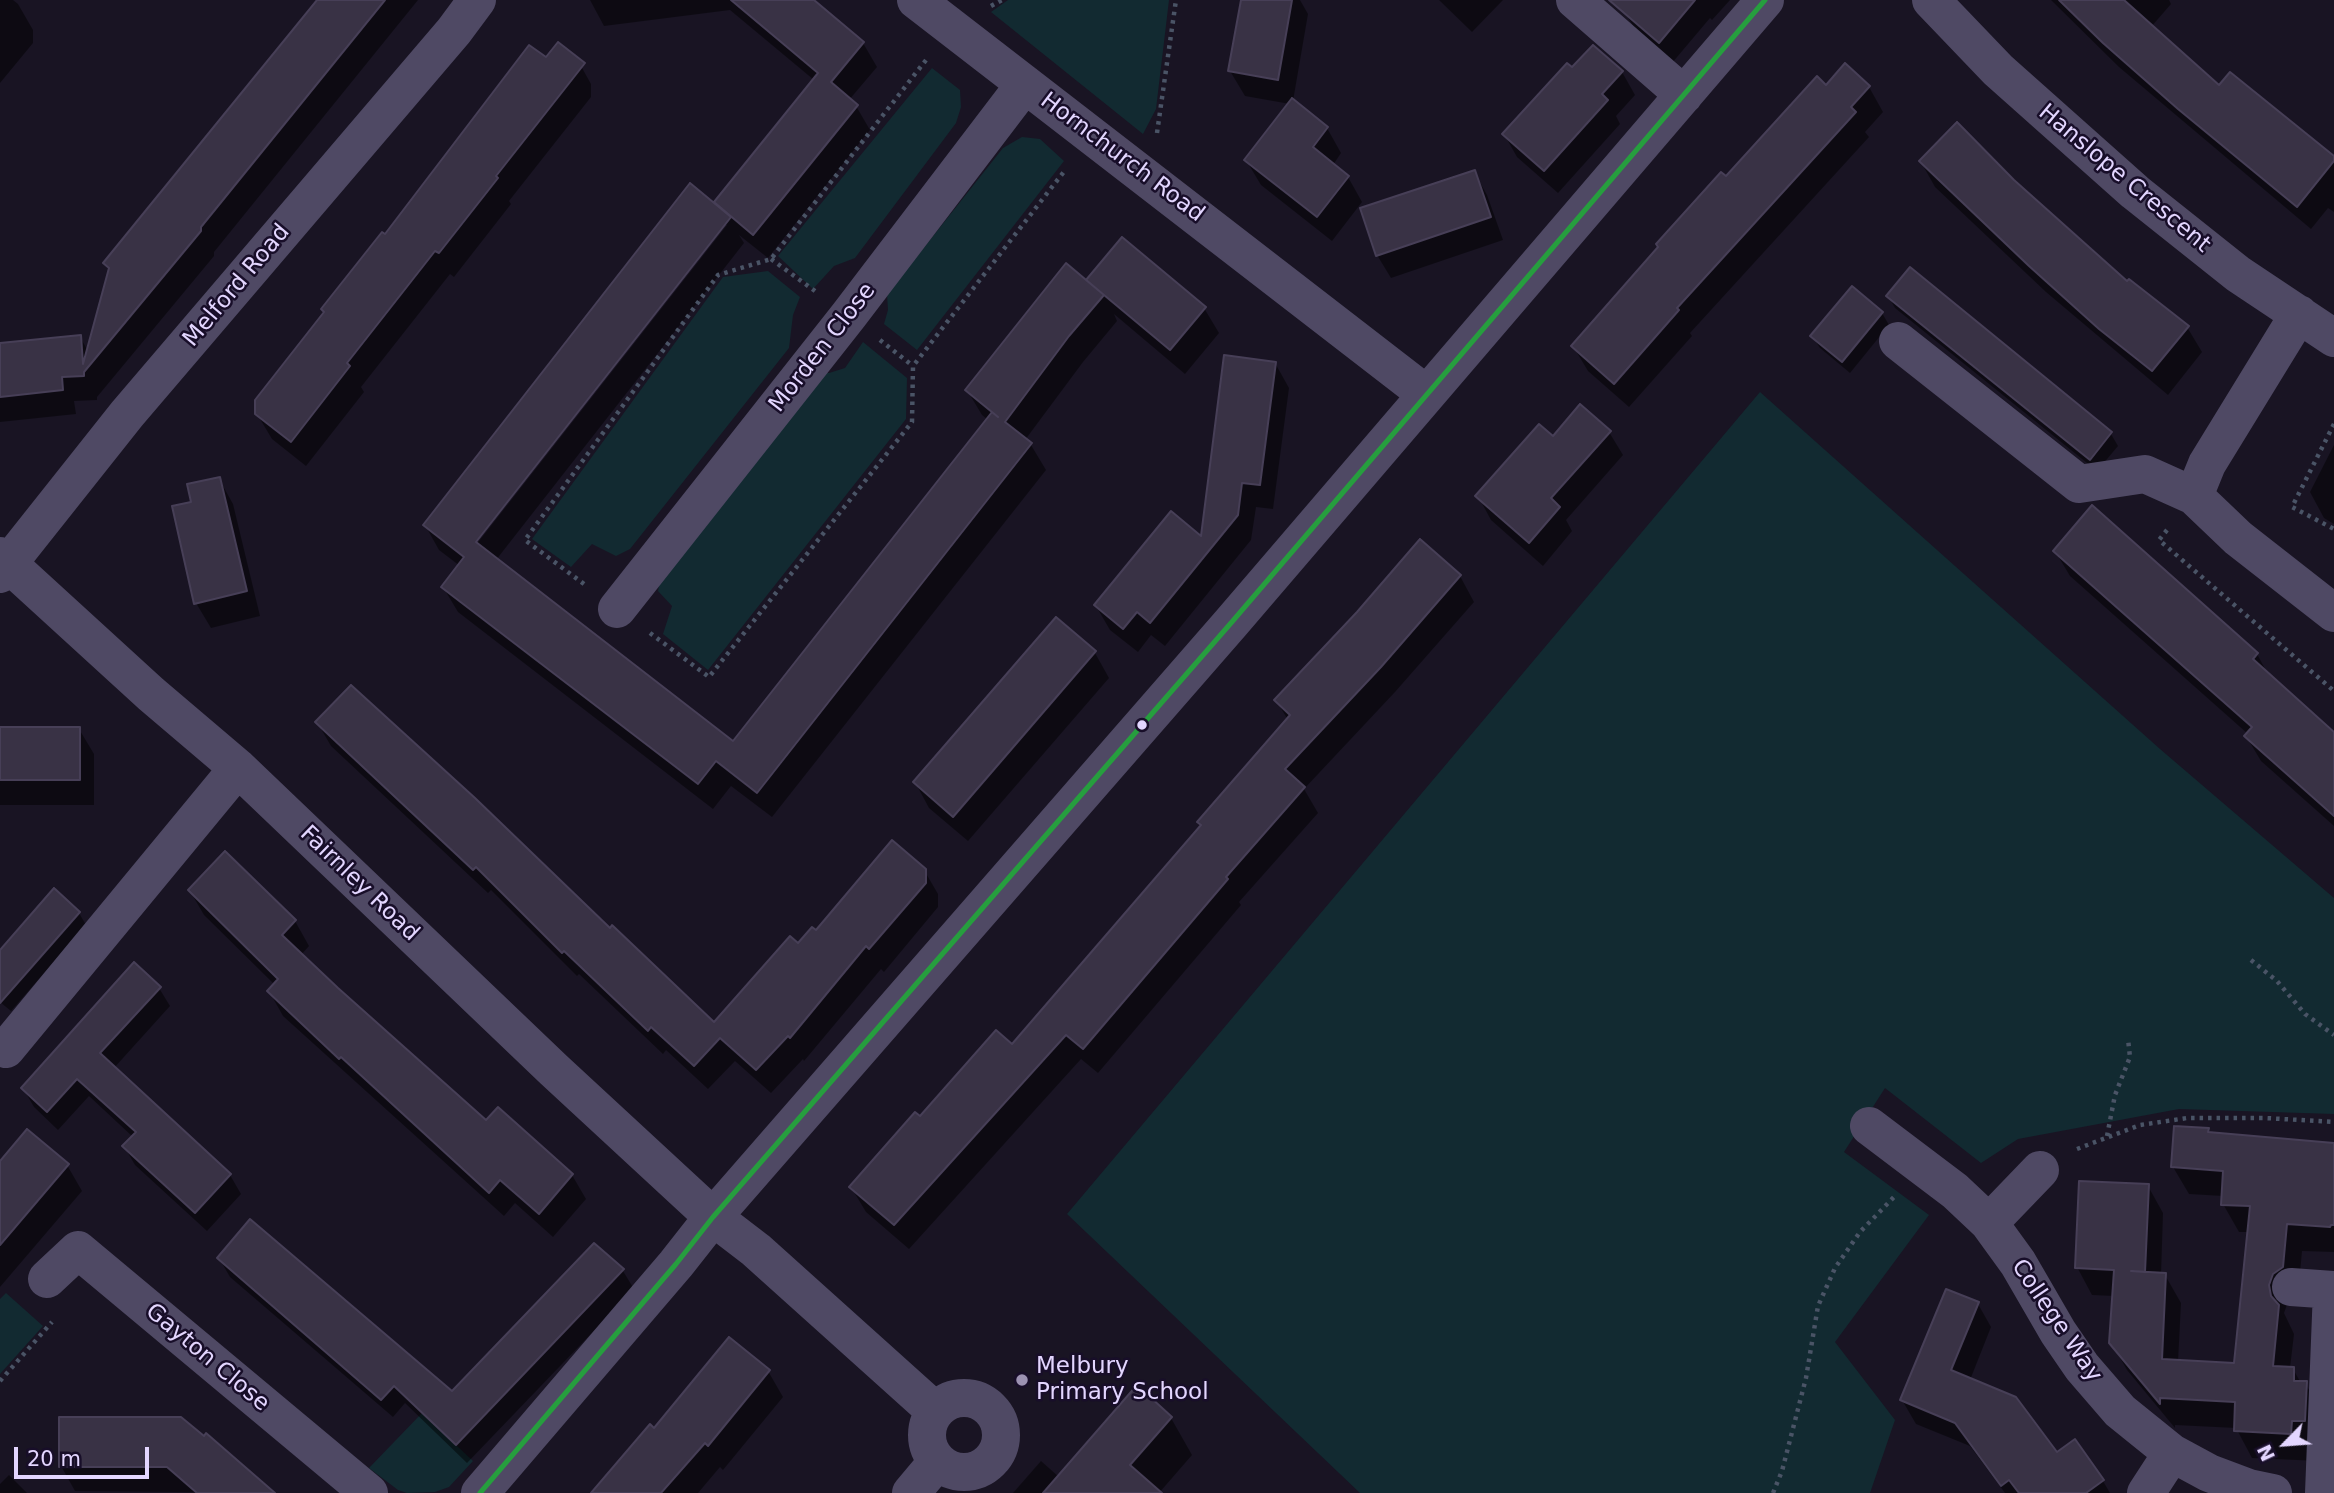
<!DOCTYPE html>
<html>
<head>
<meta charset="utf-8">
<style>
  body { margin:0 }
  #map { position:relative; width:2334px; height:1493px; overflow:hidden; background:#191423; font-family:"DejaVu Sans",sans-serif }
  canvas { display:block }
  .north { position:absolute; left:2250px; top:1409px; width:70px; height:70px; -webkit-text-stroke:5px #180e29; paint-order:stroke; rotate:245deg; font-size:19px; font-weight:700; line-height:28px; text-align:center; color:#e3d6ff }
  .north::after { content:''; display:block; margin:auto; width:24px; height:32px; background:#e3d6ff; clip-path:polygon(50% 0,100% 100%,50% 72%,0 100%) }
  .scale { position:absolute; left:14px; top:1447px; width:135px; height:32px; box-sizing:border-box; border:4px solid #e3d6ff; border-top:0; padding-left:9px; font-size:21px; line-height:24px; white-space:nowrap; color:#e3d6ff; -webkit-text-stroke:5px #180e29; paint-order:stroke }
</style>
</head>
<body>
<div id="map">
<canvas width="2334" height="1493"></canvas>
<div class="north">N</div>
<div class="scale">20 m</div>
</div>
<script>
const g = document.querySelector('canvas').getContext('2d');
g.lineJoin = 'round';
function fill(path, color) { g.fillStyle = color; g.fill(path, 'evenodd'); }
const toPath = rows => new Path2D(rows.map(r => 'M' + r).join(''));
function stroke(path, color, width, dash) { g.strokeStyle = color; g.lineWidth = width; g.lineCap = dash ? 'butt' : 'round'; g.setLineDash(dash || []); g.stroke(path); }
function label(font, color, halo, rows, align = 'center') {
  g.font = font + ' "DejaVu Sans",sans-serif'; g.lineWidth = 5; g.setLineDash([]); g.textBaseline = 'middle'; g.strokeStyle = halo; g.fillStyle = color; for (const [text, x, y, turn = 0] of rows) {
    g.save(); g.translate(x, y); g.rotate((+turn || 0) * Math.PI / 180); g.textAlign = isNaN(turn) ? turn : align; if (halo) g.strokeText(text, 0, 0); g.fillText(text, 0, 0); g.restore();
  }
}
const green = toPath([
  [1008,0,1169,0,1156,109,1143,134,991,12],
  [932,68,960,90,961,107,956,123,855,258,834,266,813,289,778,256],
  [1022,137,1040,139,1064,161,917,350,884,324,888,310,887,294,1003,148],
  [768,271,800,297,793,315,789,348,630,549,616,556,592,544,571,567,532,539,723,277],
  [863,342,907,378,906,419,708,670,663,634,672,606,658,591,661,575,820,372,829,373,845,368],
  [1760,392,2160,749,2334,898,2334,1114,2179,1109,2018,1139,1981,1163,1885,1088,1844,1152,1929,1215,1835,1342,1895,1420,1870,1493,1360,1493,1067,1214],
  [6,1293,43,1326,0,1374,0,1299],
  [422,1413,473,1461,449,1487,435,1492,407,1493,398,1490,369,1468]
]);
const shadow = toPath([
  [0,0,13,0,18,4,33,30,33,43,0,83],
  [323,0,418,0,214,252,214,256,97,397,97,400,74,401,76,414,0,422,0,345,80,337,88,351,110,271,106,263],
  [590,0,810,0,863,43,877,67,849,100,856,106,870,130,768,258,739,235,744,243,496,560,733,743,988,420,982,415,967,390,1092,287,1204,308,1219,333,1185,374,1114,314,1117,321,1083,362,1025,440,1031,445,1046,470,772,817,731,786,713,809,458,612,443,587,460,566,439,550,425,525,720,210,716,203,814,80,730,10,604,26],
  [724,223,727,225,472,550,469,548],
  [1242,0,1300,0,1308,14,1293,101,1327,128,1341,153,1333,165,1348,177,1362,202,1332,241,1261,185,1246,160,1290,104,1245,96,1230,71],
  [1439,0,1503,0,1472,32],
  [1638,0,1730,0,1712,20,1710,18,1672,63,1639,36,1626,14],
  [2051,0,2169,0,2171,4,2151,27,2220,88,2334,158,2334,212,2328,208,2311,229,2119,67],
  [577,59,591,84,591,97,509,201,511,204,454,277,450,274,361,387,364,392,306,466,272,439,257,414,385,237,546,60],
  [1572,70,1622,72,1635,95,1616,116,1620,124,1558,193,1517,157,1504,134],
  [1826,87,1869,87,1883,112,1865,132,1869,137,1690,333,1692,336,1629,407,1588,371,1573,346,1726,179],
  [1921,162,2013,181,2127,283,2187,327,2202,352,2168,395,2046,292,1935,187],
  [1474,172,1487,195,1503,240,1391,278,1377,255],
  [1910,269,2111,434,2118,446,2097,471,1895,308,1888,296],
  [1882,313,1889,325,1850,373,1820,348,1812,336],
  [1275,363,1289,388,1273,509,1256,507,1251,540,1165,646,1151,635,1138,652,1110,630,1096,606,1202,539],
  [1609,432,1623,455,1566,520,1572,531,1543,566,1491,520,1478,496,1553,438],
  [2334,445,2334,524,2324,518,2310,492],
  [219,479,233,504,260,616,211,628,196,603,193,503],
  [2055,551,2257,654,2269,676,2334,735,2334,826,2261,761,2246,736,2248,734,2070,576],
  [1460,576,1474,602,1395,692,1304,789,1318,813,1239,902,1241,905,1098,1073,1081,1059,909,1249,866,1212,851,1187,920,1118,1012,1047,1202,827,1288,720,1276,700],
  [1056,619,1095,653,1109,678,968,841,929,808,915,782],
  [317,722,610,930,714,1024,798,946,924,870,938,894,938,907,884,972,881,969,804,1061,803,1059,771,1093,735,1061,708,1089,666,1050,663,1054,579,974,577,976,491,890,488,893,331,746],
  [0,728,79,729,94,754,94,805,0,805],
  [225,853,295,921,309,946,301,955,486,1122,572,1175,586,1199,553,1237,515,1203,504,1216,283,1016,269,991,275,985,204,915,190,891],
  [79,913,86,925,11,1011,0,1002,0,953],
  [159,988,170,1006,114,1068,230,1175,241,1194,207,1231,135,1165,124,1146,133,1137,89,1096,58,1130,34,1107,23,1088],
  [2208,1130,2210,1134,2334,1145,2334,1252,2302,1251,2298,1295,2288,1302,2284,1313,2294,1334,2290,1368,2293,1369,2301,1383,2305,1383,2321,1410,2319,1461,2252,1458,2236,1428,2175,1425,2175,1428,2127,1370,2111,1342,2114,1296,2092,1295,2077,1267,2148,1186,2163,1213,2161,1275,2165,1275,2181,1303,2178,1362,2236,1365,2249,1232,2239,1232,2223,1204,2223,1196,2189,1194,2173,1167],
  [0,1164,67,1165,82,1191,0,1287],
  [594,1246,623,1271,634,1289,467,1463,405,1403,393,1417,230,1277,219,1258,452,1394],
  [1978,1304,1991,1327,1970,1380,2056,1455,2103,1481,2110,1493,2005,1493,1970,1446,1916,1424,1902,1400],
  [768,1371,783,1397,723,1470,720,1467,698,1493,593,1493],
  [1171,1418,1192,1455,1159,1493,1013,1493,1041,1461,1059,1477],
  [61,1419,273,1493,75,1491,61,1466],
  [9,1475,27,1493,0,1493,0,1484]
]);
const building = toPath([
  [317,0,385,0,201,227,201,231,84,372,84,376,62,377,63,390,0,397,0,343,81,335,83,364,109,268,103,263,317,0],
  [731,0,814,0,864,42,831,82,858,105,753,235,714,202,818,73,731,0],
  [1241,0,1292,0,1278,80,1228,71,1241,0],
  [1609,0,1695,0,1659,43,1609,0],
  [2059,0,2124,0,2219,85,2230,72,2334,156,2334,161,2297,207,2178,109,2103,43,2059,0],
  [558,42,585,63,496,176,498,178,439,253,435,251,347,363,350,366,291,442,255,414,255,400,324,312,321,309,382,232,385,234,529,45,546,57,558,42],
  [1593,45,1623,71,1602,94,1608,100,1544,171,1502,134,1567,63,1572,67,1593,45],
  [1845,63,1870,86,1851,107,1856,112,1677,308,1679,310,1614,384,1571,346,1658,247,1656,244,1721,172,1726,176,1817,76,1826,85,1845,63],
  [1292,98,1328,127,1313,147,1349,176,1317,217,1244,160,1292,98],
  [1957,122,2014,180,2127,281,2129,279,2189,326,2152,371,2099,329,2029,266,1919,161,1957,122],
  [1475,170,1491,217,1376,256,1360,208,1475,170],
  [690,183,731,217,476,542,733,741,992,412,998,417,965,390,1066,263,1104,295,1069,336,1005,422,1032,443,757,793,716,761,698,784,441,587,464,557,423,525,690,183],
  [1122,237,1206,307,1170,350,1086,280,1122,237],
  [1910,267,2112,432,2090,460,1886,296,1910,267],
  [1852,286,1883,312,1842,362,1810,336,1852,286],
  [1224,355,1276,362,1260,485,1242,483,1238,515,1150,623,1137,612,1123,629,1094,605,1171,511,1201,536,1224,355],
  [1580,404,1611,431,1551,498,1560,507,1529,543,1475,496,1539,424,1553,436,1580,404],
  [220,477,247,591,194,604,172,506,191,502,187,484,220,477],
  [2092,505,2258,653,2253,659,2334,732,2334,816,2244,736,2252,727,2053,551,2092,505],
  [1420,539,1461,575,1381,667,1285,769,1305,787,1226,877,1228,879,1083,1049,1066,1035,894,1225,849,1187,915,1112,920,1116,996,1030,1012,1044,1201,825,1197,822,1290,715,1274,700,1357,612,1420,539],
  [1056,617,1096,651,953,817,913,782,1056,617],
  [351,685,475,798,610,928,612,925,714,1022,790,936,798,943,812,927,816,930,892,840,926,869,926,883,869,949,866,946,790,1038,788,1036,756,1070,720,1038,694,1066,651,1027,648,1031,564,951,562,953,476,867,473,870,315,722,351,685],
  [0,727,80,727,80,780,0,780,0,727],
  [225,851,296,920,282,935,338,988,486,1120,498,1107,573,1174,539,1214,500,1180,489,1193,341,1057,339,1059,267,991,278,979,188,890,225,851],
  [54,888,80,912,0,1003,0,950,54,888],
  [134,962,161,987,100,1053,231,1174,195,1213,122,1146,136,1132,77,1079,47,1112,21,1088,134,962],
  [2174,1126,2209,1128,2208,1132,2334,1143,2334,1225,2331,1225,2330,1227,2287,1224,2283,1267,2273,1274,2269,1285,2271,1296,2279,1305,2273,1366,2294,1367,2294,1381,2307,1381,2305,1421,2292,1421,2291,1434,2234,1431,2235,1402,2160,1398,2160,1404,2109,1343,2114,1270,2075,1268,2079,1181,2149,1184,2145,1272,2131,1271,2166,1273,2162,1359,2234,1363,2250,1206,2221,1205,2223,1171,2171,1167,2174,1126],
  [27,1129,69,1164,0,1245,0,1161,27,1129],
  [250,1219,452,1391,594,1243,624,1269,456,1445,394,1386,381,1400,217,1258,250,1219],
  [1946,1289,1979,1302,1951,1370,2016,1397,2057,1452,2075,1439,2104,1480,2086,1493,2019,1493,2009,1480,2001,1486,1955,1423,1900,1400,1946,1289],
  [729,1337,770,1370,708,1446,705,1443,661,1493,591,1493,650,1424,654,1428,729,1337],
  [1137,1385,1172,1417,1130,1465,1162,1493,1043,1493,1137,1385],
  [59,1417,181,1417,204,1436,206,1433,275,1493,197,1493,167,1467,59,1467,59,1417]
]);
const path = toPath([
  [991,6,1002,0],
  [1157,133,1176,0],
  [771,259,815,291],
  [880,340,913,366],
  [2334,424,2292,507,2334,529],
  [2167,530,2159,540,2334,691],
  [584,584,525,540,718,275,771,259,926,60],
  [650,633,709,677,912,422,913,366,1066,169],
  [2251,960,2277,981,2305,1014,2334,1035],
  [2107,1136,2115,1095,2130,1057,2128,1039],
  [2077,1149,2140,1125,2187,1118,2265,1118,2334,1122],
  [0,1381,52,1322],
  [1773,1493,1782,1471,1806,1378,1818,1306,1835,1268,1860,1232,1894,1197]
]);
const minor = toPath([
  [916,0,1426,394],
  [1575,0,1684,95],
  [1931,0,1998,70,2135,192,2238,274,2334,338],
  [2299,314,2207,464,2194,496,2238,538,2334,613],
  [1898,341,2079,484,2145,474,2194,496],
  [0,556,151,694,238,768,554,1070,713,1217,756,1250,934,1410],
  [0,574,127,414,454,31,477,0],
  [617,609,849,315,1025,84],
  [6,1049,238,768],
  [1869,1126,1955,1191,1989,1223,2018,1263,2058,1332,2082,1367,2120,1411,2172,1453,2209,1473,2249,1488,2273,1493],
  [1989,1223,2040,1170],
  [47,1279,78,1250,369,1493],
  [2291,1287,2334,1290],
  '927 1435a37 37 0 1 1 74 0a37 37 0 1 1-74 0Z',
  [480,1493,676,1264,713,1217,1231,623,1765,0],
  [911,1493,937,1462],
  [2146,1493,2172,1453],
  [2324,1493,2332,1290]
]);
const bus1 = toPath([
  [480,1493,676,1264,713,1217,1231,623,1765,0]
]);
const markers = [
  [1142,725,6,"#e3d6ff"],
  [1022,1380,7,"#9c92b2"]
];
const streetNames = [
  ["Hornchurch Road",1122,158,37],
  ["Hanslope Crescent",2124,179,40],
  ["Melford Road",237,286,-50],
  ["Morden Close",823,348,-52],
  ["Fairnley Road",359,884,44],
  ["College Way",2056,1321,56],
  ["Gayton Close",207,1358,40]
];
const poiNames = [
  ["Melbury",1036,1367],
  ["Primary School",1036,1393]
];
fill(green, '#122a31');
fill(shadow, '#0007');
fill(building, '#393245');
stroke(building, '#473f57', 2);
stroke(path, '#4a5466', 4.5, [3.5, 5]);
stroke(minor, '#4f4964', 38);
stroke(bus1, '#269e3e', 5);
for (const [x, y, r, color] of markers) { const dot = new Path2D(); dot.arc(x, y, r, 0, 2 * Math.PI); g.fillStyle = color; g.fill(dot); stroke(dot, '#180e29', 2.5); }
label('23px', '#e3d6ff', '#180e29', streetNames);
label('23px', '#e3d6ff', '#180e29', poiNames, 'left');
</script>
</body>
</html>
